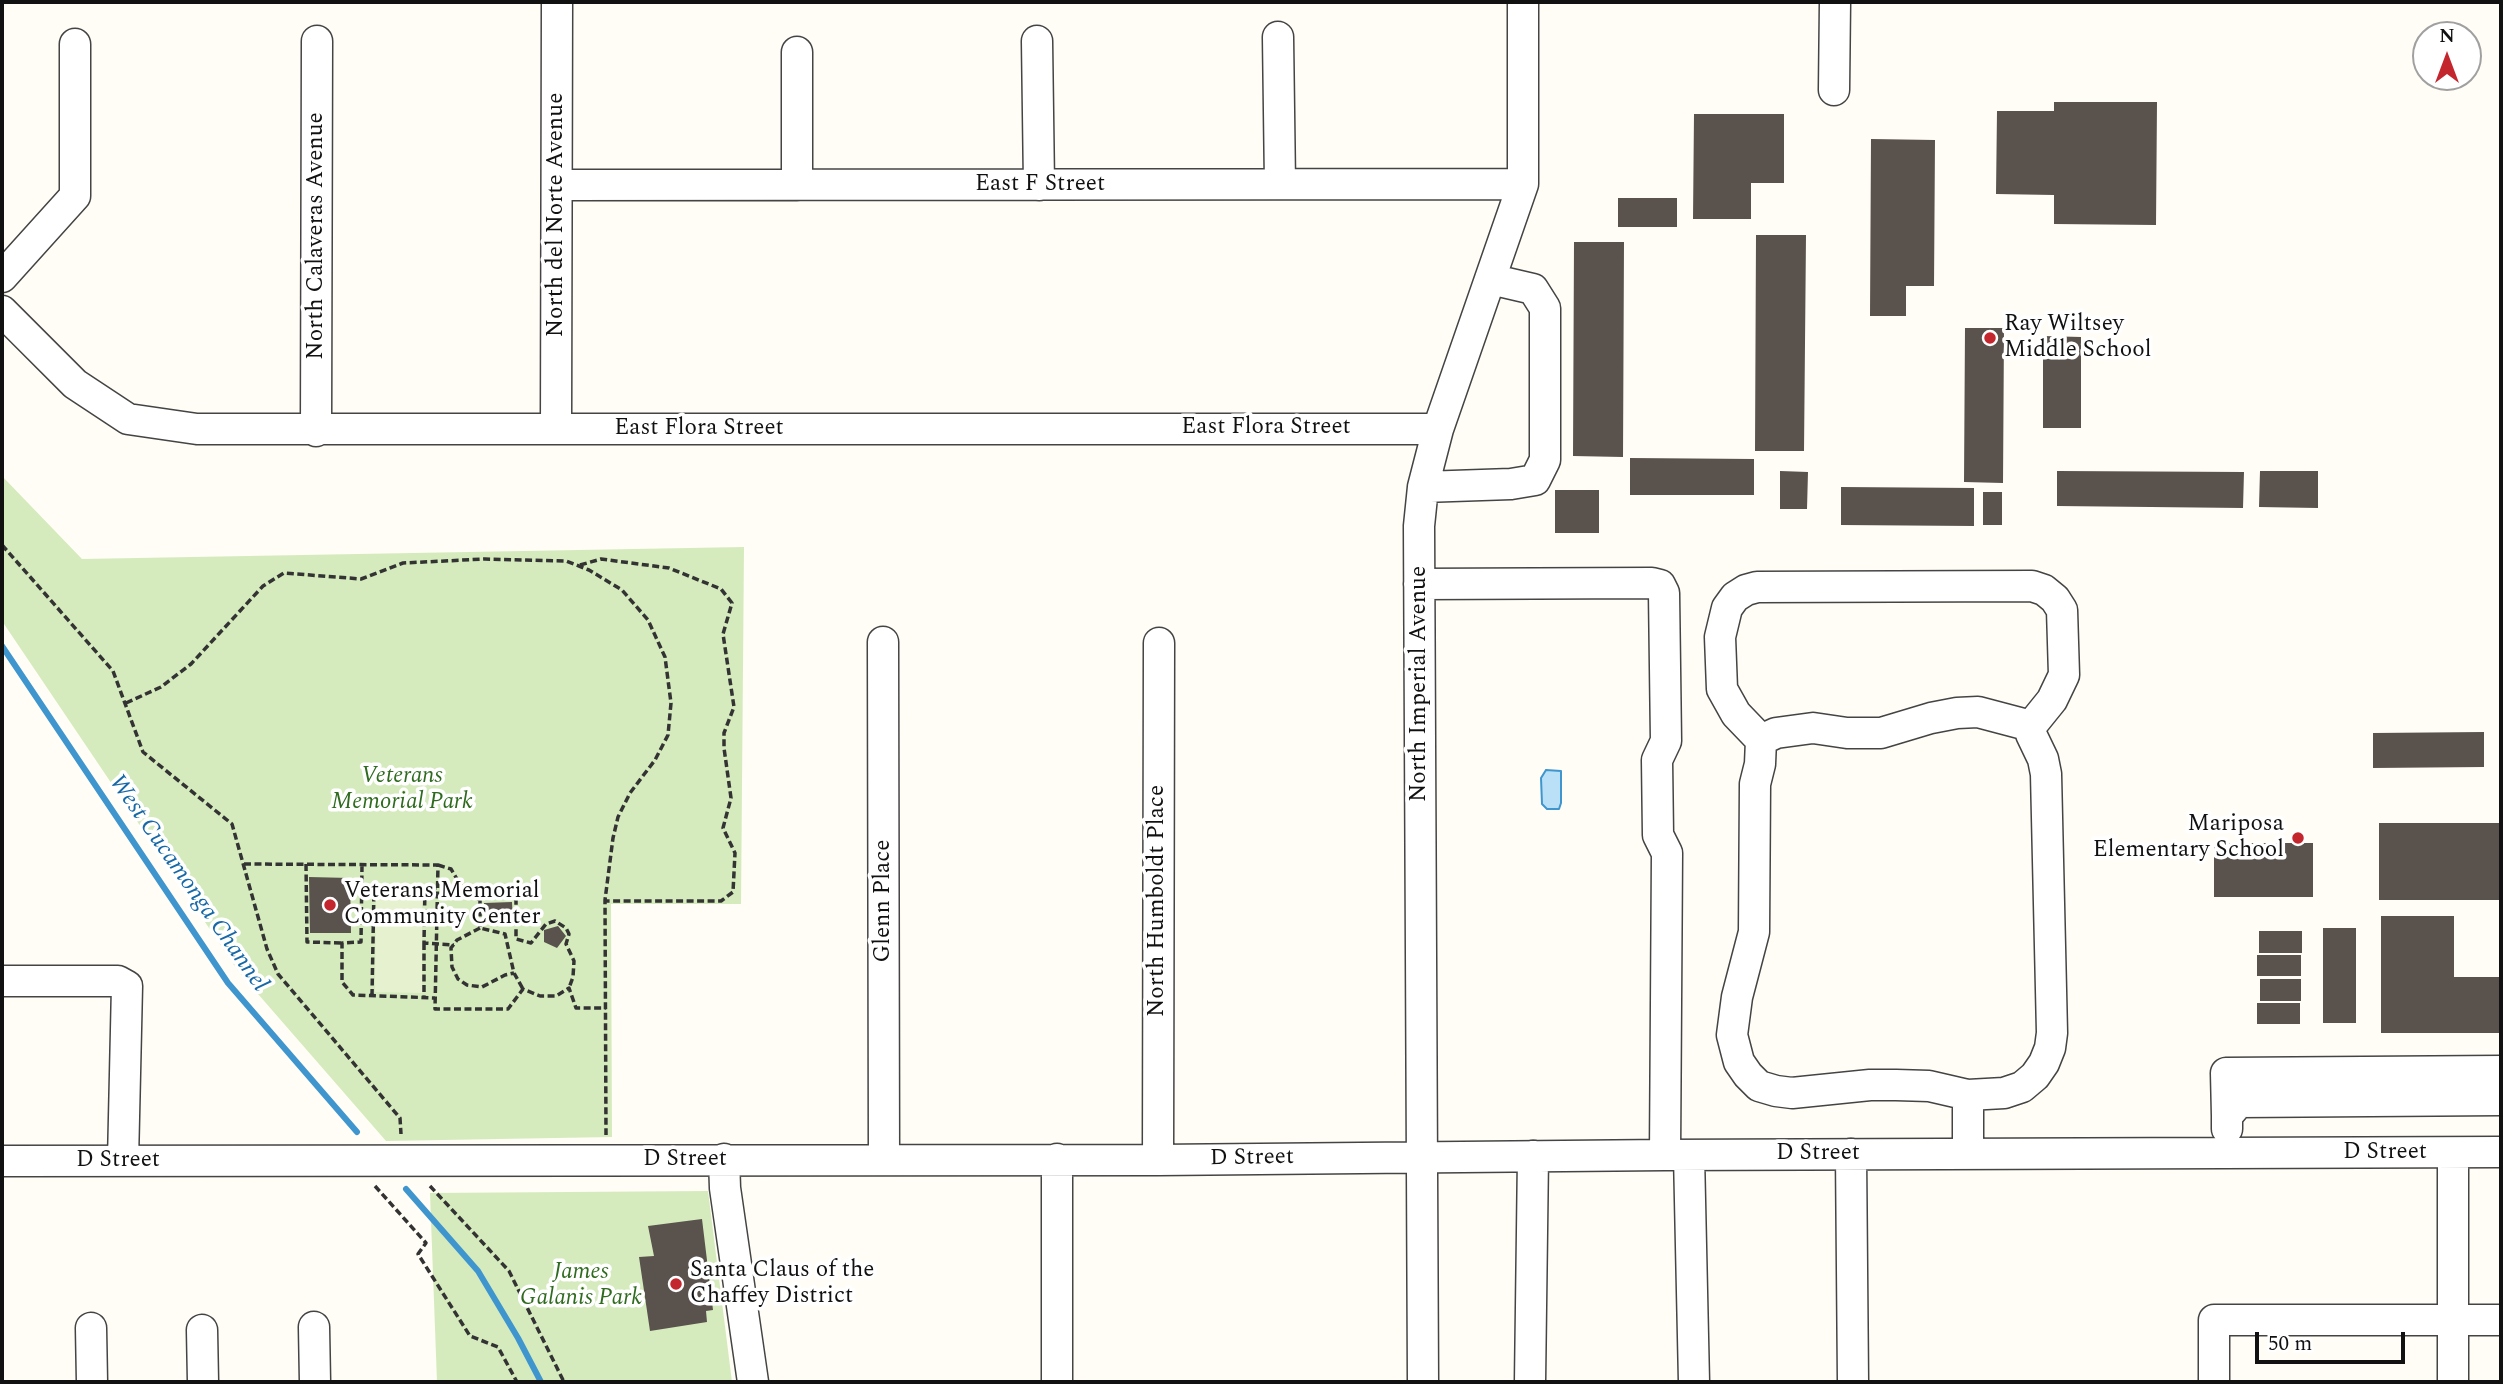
<!DOCTYPE html>
<html>
<head>
<meta charset="utf-8">
<style>
  body { margin:0 }
  #map { position:relative; width:2503px; height:1384px; overflow:hidden; background:#fffdf5; font-family:Spectral,serif }
  canvas { display:block }
  .frame { position:absolute; inset:0; border:4px solid #111; pointer-events:none }
  .north { position:absolute; left:2412px; top:21px; width:70px; height:70px; box-sizing:border-box; background:#fff; border:2px solid #a0a0a0; border-radius:50%; rotate:0deg; font-size:19px; font-weight:700; line-height:28px; text-align:center; color:#111 }
  .north::after { content:''; display:block; margin:auto; width:24px; height:32px; background:#c4262e; clip-path:polygon(50% 0,100% 100%,50% 72%,0 100%) }
  .scale { position:absolute; left:2255px; top:1332px; width:150px; height:32px; box-sizing:border-box; border:4px solid #111; border-top:0; padding-left:9px; font-size:21px; line-height:24px; white-space:nowrap; color:#111; -webkit-text-stroke:5px #fff; paint-order:stroke }
</style>
</head>
<body>
<div id="map">
<canvas width="2503" height="1384"></canvas>
<div class="frame"></div>
<div class="north">N</div>
<div class="scale">50 m</div>
</div>
<script>
const g = document.querySelector('canvas').getContext('2d');
g.lineJoin = 'round';
function fill(path, color) { g.fillStyle = color; g.fill(path, 'evenodd'); }
const toPath = rows => new Path2D(rows.map(r => 'M' + r).join(''));
function stroke(path, color, width, dash) { g.strokeStyle = color; g.lineWidth = width; g.lineCap = dash ? 'butt' : 'round'; g.setLineDash(dash || []); g.stroke(path); }
function label(font, color, halo, rows, align = 'center') {
  g.font = font + ' Spectral,serif'; g.lineWidth = 7; g.setLineDash([]); g.textBaseline = 'middle'; g.strokeStyle = halo; g.fillStyle = color; for (const [text, x, y, turn = 0] of rows) {
    g.save(); g.translate(x, y); g.rotate((+turn || 0) * Math.PI / 180); g.textAlign = isNaN(turn) ? turn : align; if (halo) g.strokeText(text, 0, 0); g.fillText(text, 0, 0); g.restore();
  }
}
const green = toPath([
  [2,476,82,559,744,547,741,904,611,904,612,1137,386,1141,238,971,2,621],
  [708,1191,732,1382,437,1382,430,1193]
]);
const pitch = toPath([
  [376,890,422,890,422,993,375,992]
]);
const water = toPath([
  [1546,770,1561,771,1561,803,1559,809,1547,809,1542,804,1541,778,1546,770]
]);
const stream = toPath([
  [2,646,228,983,357,1132],
  [406,1189,478,1271,518,1338,541,1382]
]);
const building = toPath([
  [2054,102,2157,102,2156,225,2054,224,2054,195,1996,194,1997,111,2054,111],
  [1694,114,1784,114,1784,183,1751,183,1751,219,1693,219],
  [1871,139,1935,140,1934,286,1906,286,1906,316,1870,316],
  [1618,198,1677,198,1677,227,1618,227],
  [1756,235,1806,235,1804,451,1755,451],
  [1574,242,1624,242,1623,457,1573,456],
  [1965,328,2004,328,2003,483,1964,482],
  [2043,336,2081,337,2081,428,2043,428],
  [1630,458,1754,459,1754,495,1630,495],
  [1780,471,1808,472,1807,509,1780,509],
  [2057,471,2244,472,2243,508,2057,506],
  [2260,471,2318,471,2318,508,2259,507],
  [1841,487,1974,488,1974,526,1841,525],
  [1555,490,1599,490,1599,533,1555,533],
  [1983,492,2002,492,2002,525,1983,525],
  [2484,732,2484,767,2373,768,2373,733],
  [2379,823,2501,823,2501,900,2379,900],
  [2214,843,2313,843,2313,897,2214,897],
  [309,877,350,878,351,933,310,933],
  [512,902,513,923,485,924,484,903],
  [2381,916,2454,916,2454,977,2501,977,2501,1033,2381,1033],
  [558,926,566,936,557,948,544,942,544,930],
  [2323,928,2356,928,2356,1023,2323,1023],
  [2259,931,2302,931,2302,953,2259,953],
  [2257,955,2301,955,2301,976,2257,976],
  [2260,979,2301,979,2301,1001,2260,1001],
  [2257,1003,2300,1003,2300,1024,2257,1024],
  [702,1219,713,1310,706,1311,707,1322,650,1331,639,1257,654,1256,648,1226]
]);
const path = toPath([
  [2,545,113,671,143,752,232,824,267,949,278,974,400,1118,401,1134],
  [580,565,601,559,669,568,721,589,732,603,723,634,734,707,724,733,724,748,731,798,723,828,735,853,733,892,721,901,605,901],
  [126,703,161,687,191,664,263,586,284,573,361,579,403,563,485,559,566,561,589,570,622,590,648,620,665,657,671,703,668,735,655,760,630,793,618,817,613,838,605,900,606,1135],
  [244,864,438,865,435,1009,508,1009,523,989,540,996,556,996,569,988,576,1008,606,1008],
  [306,864,307,942,342,943],
  [362,865,361,942,342,943,342,982,353,995,435,998],
  [438,865,451,869,466,894,478,899,516,897,516,939,531,943,546,924,555,921,566,928,569,934,566,944,574,961,573,977,569,988],
  [363,887,437,888],
  [425,888,424,943,454,945],
  [480,899,480,928,505,934,514,973,523,989],
  [480,928,457,940,451,948,452,967,458,979,467,985,482,987,505,975,514,973],
  [424,943,424,998],
  [372,996,374,887],
  [375,1186,426,1243,418,1254,470,1336,498,1347,517,1382],
  [430,1186,509,1271,564,1382]
]);
const minor = toPath([
  [1278,37,1280,184],
  [1037,41,1039,185],
  [797,52,797,185],
  [1834,90,1835,2],
  [558,185,1523,184],
  [2,277,75,196,75,44],
  [2,311,75,384,128,419,197,429,1438,429],
  [556,429,557,2],
  [316,431,317,41],
  [1423,487,1511,484,1535,480,1545,460,1545,308,1533,289,1490,279],
  [1419,584,1652,583,1660,585,1664,593,1666,741,1657,760,1658,835,1667,853,1665,1155],
  [883,642,884,1160],
  [1761,740,1776,733,1813,728,1847,733,1881,733,1931,718,1957,713,1978,712,2031,726],
  [2,981,118,981,127,986,123,1161],
  [2227,1116,2226,1073,2501,1071],
  [2227,1129,2227,1116,2239,1102,2501,1100],
  [2453,1153,2453,1382],
  [1851,1154,1853,1382],
  [1968,1154,1968,1095,2004,1093,2022,1087,2035,1076,2044,1063,2050,1048,2052,1033,2046,774,2043,759,2031,734,2031,726,2052,700,2064,675,2062,610,2055,599,2044,590,2032,586,1757,587,1746,590,1735,597,1727,608,1720,637,1722,689,1736,714,1761,740,1760,764,1755,784,1754,932,1737,997,1732,1035,1739,1062,1748,1075,1759,1086,1776,1091,1792,1093,1870,1085,1896,1085,1929,1086,1968,1095],
  [1689,1155,1694,1382],
  [724,1159,725,1188,753,1382],
  [1158,1160,1159,643],
  [2,1161,1158,1160,1665,1155,2501,1152],
  [314,1327,315,1382],
  [91,1328,92,1382],
  [202,1330,203,1382],
  [1057,1382,1057,1159],
  [1423,1382,1419,526,1423,487,1438,429,1523,184,1523,2],
  [1530,1382,1533,1156],
  [2214,1382,2214,1320,2501,1320]
]);
const markers = [
  [1990,338,7,"#c4262e"],
  [2298,838,7,"#c4262e"],
  [330,905,7,"#c4262e"],
  [676,1284,7,"#c4262e"]
];
const streetNames = [
  ["East F Street",1040,185],
  ["North del Norte Avenue",557,215,-90],
  ["North Calaveras Avenue",317,236,-90],
  ["East Flora Street",1266,428],
  ["East Flora Street",699,429],
  ["North Imperial Avenue",1420,684,-90],
  ["Glenn Place",884,901,-90],
  ["North Humboldt Place",1158,901,-90],
  ["D Street",2385,1153],
  ["D Street",1818,1154],
  ["D Street",1252,1159,-1],
  ["D Street",685,1160],
  ["D Street",118,1161]
];
const poiNames = [
  ["Ray Wiltsey",2004,325],
  ["Middle School",2004,351],
  ["Mariposa",2284,825,"right"],
  ["Elementary School",2284,851,"right"],
  ["Veterans Memorial",344,892],
  ["Community Center",344,918],
  ["Santa Claus of the",690,1271],
  ["Chaffey District",690,1297]
];
const parkNames = [
  ["Veterans",402,777],
  ["Memorial Park",402,803],
  ["James",581,1273],
  ["Galanis Park",581,1299]
];
const waterNames = [
  ["West Cucamonga Channel",187,884,55]
];
fill(green, '#d5ebbd');
fill(pitch, '#e6f2cf');
fill(water, '#b9e0f7');
stroke(water, '#3f96cf', 2);
stroke(stream, '#3f96cf', 6);
fill(building, '#5a524d');
stroke(minor, '#444', 33);
stroke(path, '#333', 3.5, [7, 3.5]);
stroke(minor, '#fff', 30);
for (const [x, y, r, color] of markers) { const dot = new Path2D(); dot.arc(x, y, r, 0, 2 * Math.PI); g.fillStyle = color; g.fill(dot); stroke(dot, '#fff', 2.5); }
label('23px', '#111', '#fff', streetNames);
label('23px', '#111', '#fff', poiNames, 'left');
label('italic 23px', '#2f6b1f', '#fff', parkNames);
label('italic 24px', '#1768a6', '#fff', waterNames);
</script>
</body>
</html>
